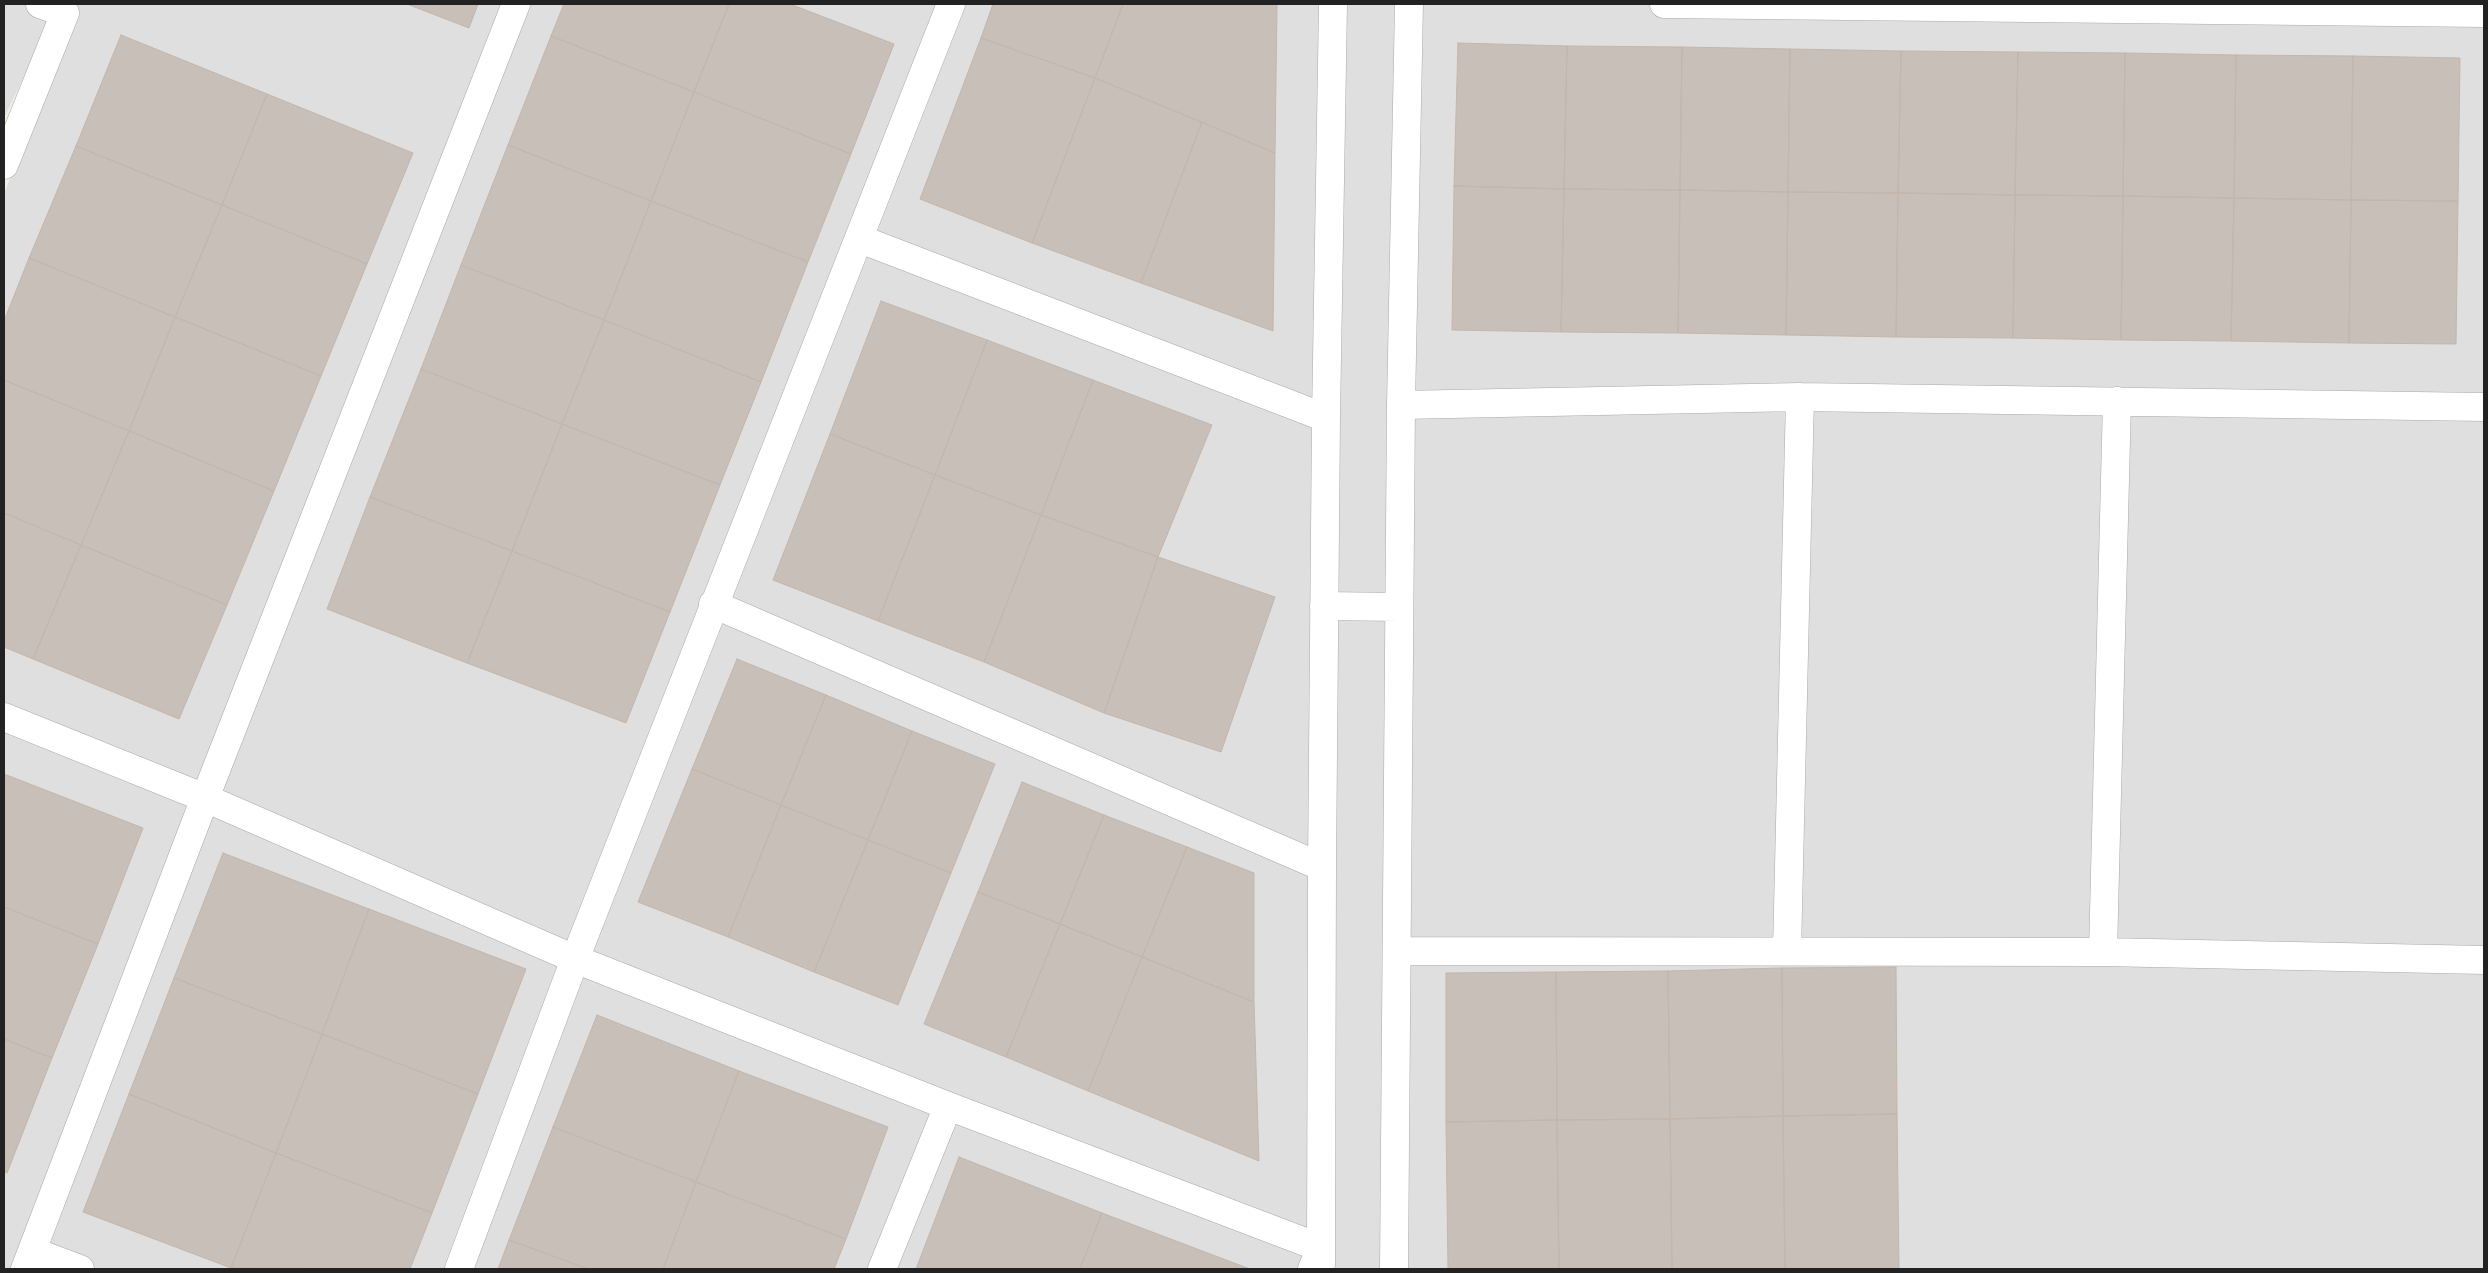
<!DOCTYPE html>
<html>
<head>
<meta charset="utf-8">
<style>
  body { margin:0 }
  #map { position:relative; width:2488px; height:1273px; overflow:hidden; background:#f2efe9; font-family:"Golos Text",sans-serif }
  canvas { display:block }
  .frame { position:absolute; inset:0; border:5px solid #222; pointer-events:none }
</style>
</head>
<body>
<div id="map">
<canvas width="2488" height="1273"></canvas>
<div class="frame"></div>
</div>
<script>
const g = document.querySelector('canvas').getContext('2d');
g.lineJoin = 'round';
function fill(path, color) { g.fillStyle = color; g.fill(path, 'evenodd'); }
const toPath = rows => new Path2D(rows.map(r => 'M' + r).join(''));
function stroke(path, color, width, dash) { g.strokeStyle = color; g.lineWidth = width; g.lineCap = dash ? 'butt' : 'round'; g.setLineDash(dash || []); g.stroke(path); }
const residential = toPath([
  [4,4,59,4,4,118],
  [77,4,2484,4,2484,1269,4,1269,4,194]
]);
const building = toPath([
  [407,4,478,4,469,28,407,4],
  [564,4,729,4,694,92,551,36,564,4],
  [729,4,790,4,894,44,851,154,694,92,729,4],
  [993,4,1123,4,1095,78,981,38,993,4],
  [1123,4,1277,4,1275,153,1095,78,1123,4],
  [121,35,267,94,222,205,76,146,121,35],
  [551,36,694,92,651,201,508,145,551,36],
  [981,38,1095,78,1032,243,920,199,981,38],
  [1458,43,1567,46,1564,189,1454,186,1458,43],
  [1567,46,1682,47,1680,190,1564,189,1567,46],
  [1682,47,1790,49,1788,192,1680,190,1682,47],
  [1790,49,1901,51,1898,193,1788,192,1790,49],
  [1901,51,2018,52,2015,195,1898,193,1901,51],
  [2018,52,2125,53,2123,196,2015,195,2018,52],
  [2125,53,2236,55,2234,198,2123,196,2125,53],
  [2236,55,2353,56,2351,200,2234,198,2236,55],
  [2353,56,2460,58,2458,201,2351,200,2353,56],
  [1095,78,1202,122,1141,283,1032,243,1095,78],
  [694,92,851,154,808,262,651,201,694,92],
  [267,94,413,153,367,264,222,205,267,94],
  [1202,122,1275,153,1273,331,1141,283,1202,122],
  [508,145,651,201,604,320,461,265,508,145],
  [76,146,222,205,175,317,29,258,76,146],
  [1454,186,1564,189,1561,332,1452,330,1454,186],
  [1564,189,1680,190,1678,333,1561,332,1564,189],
  [1680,190,1788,192,1786,335,1678,333,1680,190],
  [1788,192,1898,193,1896,337,1786,335,1788,192],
  [1898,193,2015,195,2013,338,1896,337,1898,193],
  [2015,195,2123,196,2121,340,2013,338,2015,195],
  [2123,196,2234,198,2231,341,2121,340,2123,196],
  [2234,198,2351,200,2349,343,2231,341,2234,198],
  [2351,200,2458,201,2456,344,2349,343,2351,200],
  [651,201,808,262,761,382,604,320,651,201],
  [222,205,367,264,321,376,175,317,222,205],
  [29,258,175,317,129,431,4,380,4,321,29,258],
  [461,265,604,320,562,424,421,369,461,265],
  [881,301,987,340,935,475,830,434,881,301],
  [175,317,321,376,274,491,129,431,175,317],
  [604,320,761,382,720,485,562,424,604,320],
  [987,340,1093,380,1041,515,935,475,987,340],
  [421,369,562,424,512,551,370,497,421,369],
  [4,380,129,431,81,545,4,513,4,380],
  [1093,380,1212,425,1158,557,1041,515,1093,380],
  [562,424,720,485,670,612,512,551,562,424],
  [129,431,274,491,227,605,81,545,129,431],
  [830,434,935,475,878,621,773,580,830,434],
  [935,475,1041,515,984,662,878,621,935,475],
  [370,497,512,551,467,663,327,609,370,497],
  [4,513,81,545,33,659,4,647,4,513],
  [1041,515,1158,557,1104,713,984,662,1041,515],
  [81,545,227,605,179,719,33,659,81,545],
  [512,551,670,612,626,723,467,663,512,551],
  [1158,557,1275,597,1221,752,1104,713,1158,557],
  [737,659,826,695,781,805,692,769,737,659],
  [826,695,912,731,868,840,781,805,826,695],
  [912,731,995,764,951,873,868,840,912,731],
  [692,769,781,805,728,937,638,902,692,769],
  [4,774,143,828,98,944,4,907,4,774],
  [1022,782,1104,815,1060,924,978,892,1022,782],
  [781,805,868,840,814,972,728,937,781,805],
  [1104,815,1187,847,1142,957,1060,924,1104,815],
  [868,840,951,873,898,1005,814,972,868,840],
  [1187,847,1254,873,1254,1002,1142,957,1187,847],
  [223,853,369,909,322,1034,174,978,223,853],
  [978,892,1060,924,1006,1057,924,1024,978,892],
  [4,907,98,944,52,1058,4,1039,4,907],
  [369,909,526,969,478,1094,322,1034,369,909],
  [1060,924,1142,957,1088,1091,1006,1057,1060,924],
  [1142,957,1254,1002,1259,1161,1088,1091,1142,957],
  [1896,967,1897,1114,1783,1116,1782,968,1896,967],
  [1782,968,1783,1116,1670,1119,1668,971,1782,968],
  [1668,971,1670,1119,1557,1120,1556,972,1668,971],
  [1556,972,1557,1120,1446,1122,1446,973,1556,972],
  [174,978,322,1034,276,1153,129,1094,174,978],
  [597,1015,739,1071,696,1182,553,1127,597,1015],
  [322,1034,478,1094,432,1213,276,1153,322,1034],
  [4,1039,52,1058,7,1173,4,1172,4,1039],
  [739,1071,888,1127,846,1239,696,1182,739,1071],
  [129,1094,276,1153,231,1268,83,1212,129,1094],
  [1897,1114,1899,1269,1785,1269,1783,1116,1897,1114],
  [1783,1116,1785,1269,1672,1269,1670,1119,1783,1116],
  [1670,1119,1672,1269,1559,1269,1557,1120,1670,1119],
  [1557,1120,1559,1269,1448,1269,1446,1122,1557,1120],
  [553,1127,696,1182,663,1269,588,1269,509,1240,553,1127],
  [276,1153,432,1213,410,1269,231,1268,276,1153],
  [959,1157,1102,1213,1080,1269,916,1269,959,1157],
  [696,1182,846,1239,834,1269,663,1269,696,1182],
  [1102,1213,1250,1269,1080,1269,1102,1213],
  [509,1240,588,1269,498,1269,509,1240]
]);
const street = toPath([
  [1664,4,2484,13],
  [4,165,65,13,40,4],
  [860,239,1326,418],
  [1401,405,1800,397,2484,407],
  [713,604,1322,867],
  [1324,606,1399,607],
  [4,717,205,798,575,959,948,1106,1321,1248,1312,1269],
  [1397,951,2103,952,2484,960],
  [1787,951,1800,397],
  [2103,952,2117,401],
  [32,1251,80,1269],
  [1321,1265,1322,867,1326,418,1333,4],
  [25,1269,205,798,516,4],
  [459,1269,575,959,951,4],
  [882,1269,948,1106],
  [1394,1269,1401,405,1409,4]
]);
fill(residential, '#e0dfdf');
fill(building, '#c7bfb8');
stroke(building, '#c4b6ab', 1);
stroke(street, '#a9a9a9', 29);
stroke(street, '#fff', 28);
</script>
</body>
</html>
